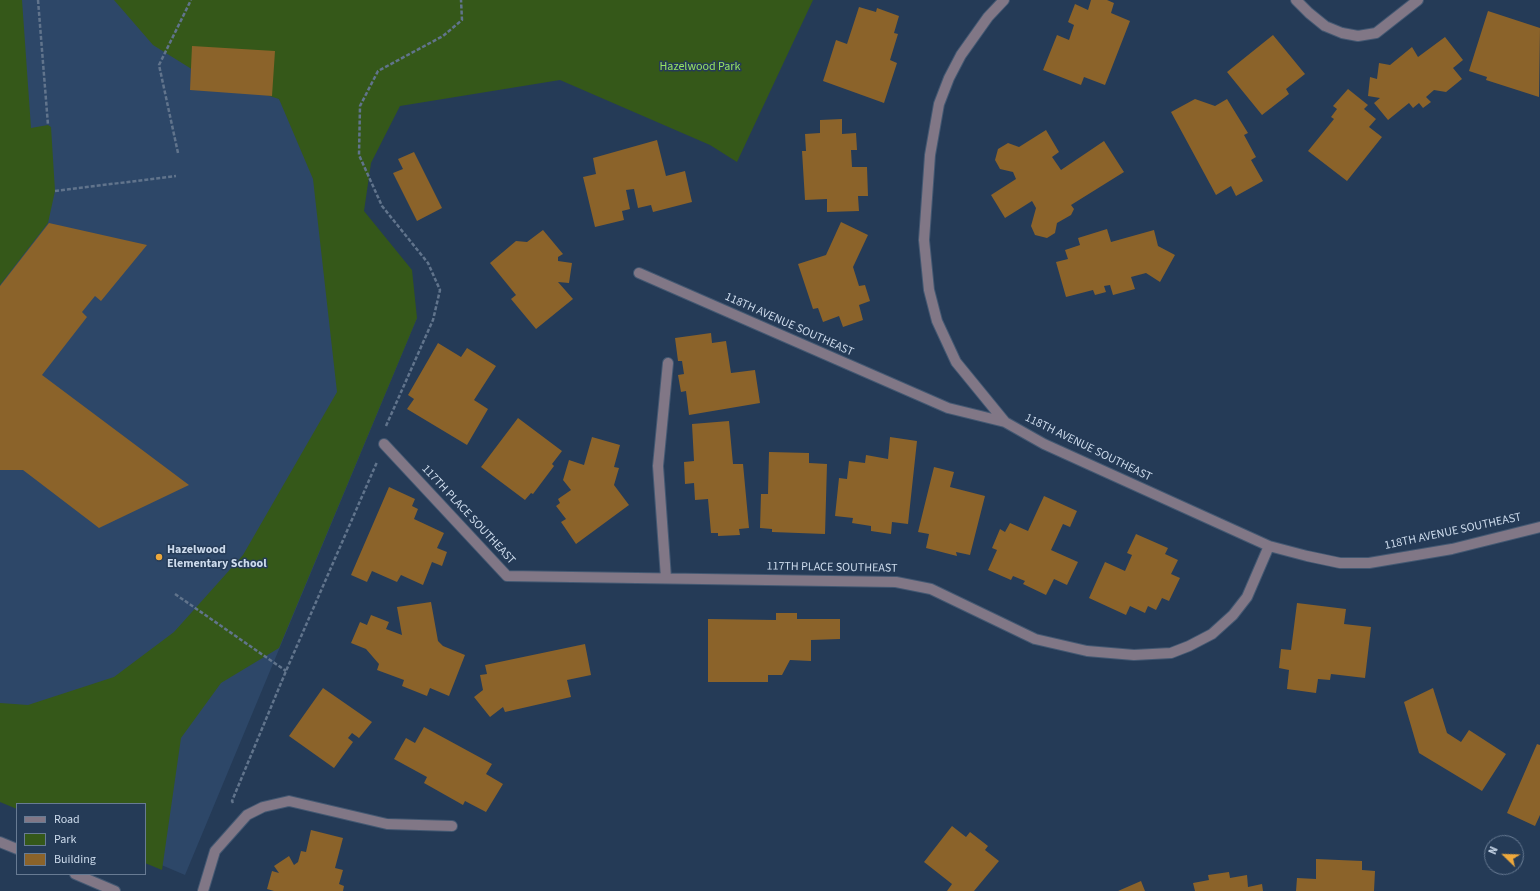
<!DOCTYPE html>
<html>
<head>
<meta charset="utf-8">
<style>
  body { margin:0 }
  #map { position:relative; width:1540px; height:891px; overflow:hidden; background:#253b57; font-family:"Source Sans 3",sans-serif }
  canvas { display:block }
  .legend { position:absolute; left:16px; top:803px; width:130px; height:72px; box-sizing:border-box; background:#253b57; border:1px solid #687b93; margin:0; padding:5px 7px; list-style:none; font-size:12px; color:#cddbec }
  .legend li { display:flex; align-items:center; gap:8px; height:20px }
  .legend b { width:20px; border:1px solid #687b93 }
  .north { position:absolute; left:1484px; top:835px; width:40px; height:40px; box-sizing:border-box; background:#253b57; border:1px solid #687b93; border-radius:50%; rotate:293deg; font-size:11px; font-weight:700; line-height:16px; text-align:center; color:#cddbec }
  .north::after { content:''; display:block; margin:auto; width:14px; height:18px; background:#eda83c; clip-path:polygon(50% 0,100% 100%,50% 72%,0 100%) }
</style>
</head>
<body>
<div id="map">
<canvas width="1540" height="891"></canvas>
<ul class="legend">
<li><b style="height:5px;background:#817786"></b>Road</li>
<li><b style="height:11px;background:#355819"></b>Park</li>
<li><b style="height:11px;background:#8b632a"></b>Building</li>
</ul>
<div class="north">N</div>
</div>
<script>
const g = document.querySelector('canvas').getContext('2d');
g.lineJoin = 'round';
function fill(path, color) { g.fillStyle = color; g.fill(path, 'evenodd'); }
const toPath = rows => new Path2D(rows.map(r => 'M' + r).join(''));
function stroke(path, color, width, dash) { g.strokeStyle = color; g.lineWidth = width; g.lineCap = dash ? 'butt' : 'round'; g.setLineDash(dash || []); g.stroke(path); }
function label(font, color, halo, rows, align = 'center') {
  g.font = font + ' "Source Sans 3",sans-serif'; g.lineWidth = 3; g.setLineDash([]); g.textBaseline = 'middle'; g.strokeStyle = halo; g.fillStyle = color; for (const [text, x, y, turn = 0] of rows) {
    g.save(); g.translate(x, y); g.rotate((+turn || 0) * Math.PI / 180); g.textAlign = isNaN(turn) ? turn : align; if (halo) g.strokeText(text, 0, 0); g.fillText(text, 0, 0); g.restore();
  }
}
const built = toPath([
  [0,0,118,0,279,99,417,318,185,875,145,858,145,804,0,797]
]);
const green = toPath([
  [0,0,22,0,31,128,48,125,51,127,55,191,48,223,0,285],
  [114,0,813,0,737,162,710,145,560,80,400,106,371,163,364,211,412,270,417,318,279,648,221,683,181,738,162,870,145,863,145,804,17,804,17,809,0,802,0,703,28,705,114,677,174,632,243,555,337,392,313,179,279,99,198,73,153,45]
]);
const building = toPath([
  [1091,0,1107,0,1114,3,1111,13,1130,21,1105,85,1084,77,1081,85,1043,70,1057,35,1069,40,1074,25,1068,22,1075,4,1088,10],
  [859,7,876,12,877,8,899,16,894,33,898,34,890,60,897,63,884,103,823,81,836,40,847,44],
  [1488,11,1540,28,1539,97,1486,80,1487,77,1469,71],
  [1273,35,1305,74,1286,89,1289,94,1262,115,1227,72],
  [1445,37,1463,60,1453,68,1462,79,1446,92,1434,90,1426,97,1431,102,1423,108,1419,103,1413,108,1409,103,1388,120,1374,103,1380,98,1368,96,1370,77,1377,79,1379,63,1390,65,1412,47,1418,57],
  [192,46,275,51,272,96,190,90],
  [1348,89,1368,105,1364,109,1376,119,1369,127,1382,137,1347,181,1308,151,1334,119,1331,117,1337,109,1333,106],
  [1195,99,1215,106,1227,99,1248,133,1244,135,1256,157,1251,160,1263,181,1236,196,1231,186,1216,195,1171,112],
  [842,119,842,134,856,133,857,150,851,150,852,167,867,167,868,196,858,196,859,211,827,212,827,199,805,200,802,151,806,151,805,134,820,133,820,120],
  [1046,130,1059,152,1052,157,1061,170,1104,141,1124,172,1071,205,1074,209,1071,215,1057,223,1055,233,1047,238,1035,235,1031,226,1036,208,1032,201,1005,218,991,195,1016,179,1013,172,1000,169,995,160,998,149,1008,143,1019,147],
  [657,140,666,176,685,171,692,202,653,212,651,205,638,208,634,189,626,190,630,209,622,211,624,220,595,227,583,177,596,174,593,158],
  [414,152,442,208,417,221,393,173,403,169,398,159],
  [841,222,868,235,853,267,859,286,865,285,870,301,859,305,863,320,843,327,839,316,823,322,818,308,813,309,798,264,826,255],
  [49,223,147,245,101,301,95,296,82,312,87,317,42,375,189,485,99,528,23,470,0,470,0,286],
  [1107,229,1111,242,1154,230,1158,246,1175,255,1160,282,1146,273,1131,277,1135,289,1113,295,1110,285,1104,286,1106,292,1095,295,1093,290,1066,297,1056,262,1068,259,1065,250,1080,245,1078,238],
  [543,230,563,254,558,257,558,261,572,263,569,283,558,282,573,299,536,329,511,299,516,295,490,263,516,241,527,242],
  [711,333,712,343,726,341,731,373,755,370,760,403,689,415,686,391,681,392,678,375,684,374,682,361,678,361,675,338],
  [438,343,461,357,467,348,496,366,474,400,488,409,467,445,407,409,414,399,408,395],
  [518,418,562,451,552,464,554,466,533,494,531,493,525,500,481,467],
  [729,421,733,464,743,464,749,528,739,529,740,535,718,536,718,533,711,533,708,499,695,500,694,483,685,484,684,462,694,461,692,424],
  [592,437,620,445,614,467,619,468,614,485,629,505,576,544,561,522,566,519,556,506,560,503,558,499,571,490,563,480,569,460,584,465],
  [890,437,917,441,908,524,892,522,891,534,871,531,871,526,852,523,853,518,835,516,839,478,847,479,849,461,865,463,866,455,888,459],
  [769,452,809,453,809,463,827,464,825,534,772,532,772,529,760,528,761,494,768,494],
  [934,467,954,472,950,487,985,496,970,555,956,552,957,556,926,548,929,534,918,532],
  [389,487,415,499,412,506,418,509,414,519,444,533,437,548,447,552,442,566,432,562,423,585,401,575,397,582,372,571,367,582,351,575],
  [1044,496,1077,511,1070,527,1063,524,1051,550,1078,562,1067,585,1054,579,1046,595,1023,584,1025,581,1013,576,1011,580,988,570,997,550,992,548,1000,529,1005,532,1010,523,1028,531],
  [1136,534,1168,548,1165,554,1178,560,1171,574,1180,578,1169,601,1162,598,1156,610,1148,606,1145,613,1130,606,1126,615,1089,598,1105,562,1125,571,1132,555,1127,553],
  [431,602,438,641,443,646,465,655,449,696,430,688,427,696,402,686,404,680,377,670,379,664,366,649,351,643,360,622,367,625,371,615,389,622,386,629,402,635,397,607],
  [1297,603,1346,609,1344,624,1371,627,1365,678,1331,674,1330,680,1318,679,1316,693,1287,689,1289,670,1279,668,1281,649,1291,650],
  [776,613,797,613,797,619,840,619,840,639,811,640,811,661,790,660,782,675,768,675,768,682,708,682,708,619,776,620],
  [585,644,591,675,567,680,571,697,505,712,503,707,490,717,474,697,483,690,480,675,487,674,485,665],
  [323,688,372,722,359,738,352,733,348,738,353,742,334,768,289,736],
  [1433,688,1447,733,1461,742,1469,730,1506,754,1482,791,1419,753,1404,702],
  [424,727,492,764,486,774,503,784,486,812,465,801,463,805,424,783,427,777,394,759,406,738,415,743],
  [1537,744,1540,745,1540,815,1535,826,1507,813],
  [952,826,966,837,970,832,988,846,985,850,999,861,974,891,947,891,952,884,924,862],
  [311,830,343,838,335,868,343,870,339,884,344,886,343,891,274,891,267,889,272,871,279,873,274,866,289,856,294,865,298,862,301,851,306,852],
  [1316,859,1362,861,1362,870,1375,871,1374,891,1296,891,1297,878,1316,879],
  [1229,872,1230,878,1247,875,1248,887,1262,884,1263,891,1195,891,1193,883,1209,880,1208,875],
  [1141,881,1145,891,1118,891]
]);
const path = toPath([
  [38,0,48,125],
  [178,153,159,65,191,0],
  [55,191,176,176],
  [386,426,433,320,440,290,428,263,382,206,359,155,360,106,378,71,443,36,462,20,461,0],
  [175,594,286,671],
  [233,803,232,801,286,671,377,462]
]);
const minor = toPath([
  [1004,0,988,17,961,55,949,78,939,104,930,155,924,240,929,290,937,321,956,362,1005,422],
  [1296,0,1309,13,1325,26,1342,33,1358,36,1376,33,1418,0],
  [639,273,948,408,1005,422,1044,444,1269,546,1307,556,1340,563,1369,563,1452,549,1540,527],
  [384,444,507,576,896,582,931,589,1035,639,1087,651,1134,655,1171,653,1189,646,1212,634,1233,615,1247,597,1269,546],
  [666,578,658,466,668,363],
  [0,842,17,849],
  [75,874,115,891],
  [203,891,215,851,247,815,263,807,289,801,387,824,452,826]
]);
const markers = [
  [159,557,4,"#eda83c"]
];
const parkNames = [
  ["Hazelwood Park",700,67]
];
const streetNames = [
  ["118TH AVENUE SOUTHEAST",789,325,24],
  ["118TH AVENUE SOUTHEAST",1088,448,26],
  ["117TH PLACE SOUTHEAST",468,515,47],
  ["118TH AVENUE SOUTHEAST",1453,532,-12],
  ["117TH PLACE SOUTHEAST",832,568,1]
];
const poiNames = [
  ["Hazelwood",167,550],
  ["Elementary School",167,564]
];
fill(built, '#2d4768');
fill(green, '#355819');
fill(building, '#8b632a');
stroke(minor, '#435872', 12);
stroke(path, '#61748c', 2.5, [4, 2]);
stroke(minor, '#817786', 10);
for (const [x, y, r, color] of markers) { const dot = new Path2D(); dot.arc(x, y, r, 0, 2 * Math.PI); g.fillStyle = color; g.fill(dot); stroke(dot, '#253b57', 1.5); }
label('12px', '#97e361', '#253b57', parkNames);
label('12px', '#cddbec', '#253b57', streetNames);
label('bold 12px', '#cddbec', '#253b57', poiNames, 'left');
</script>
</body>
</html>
